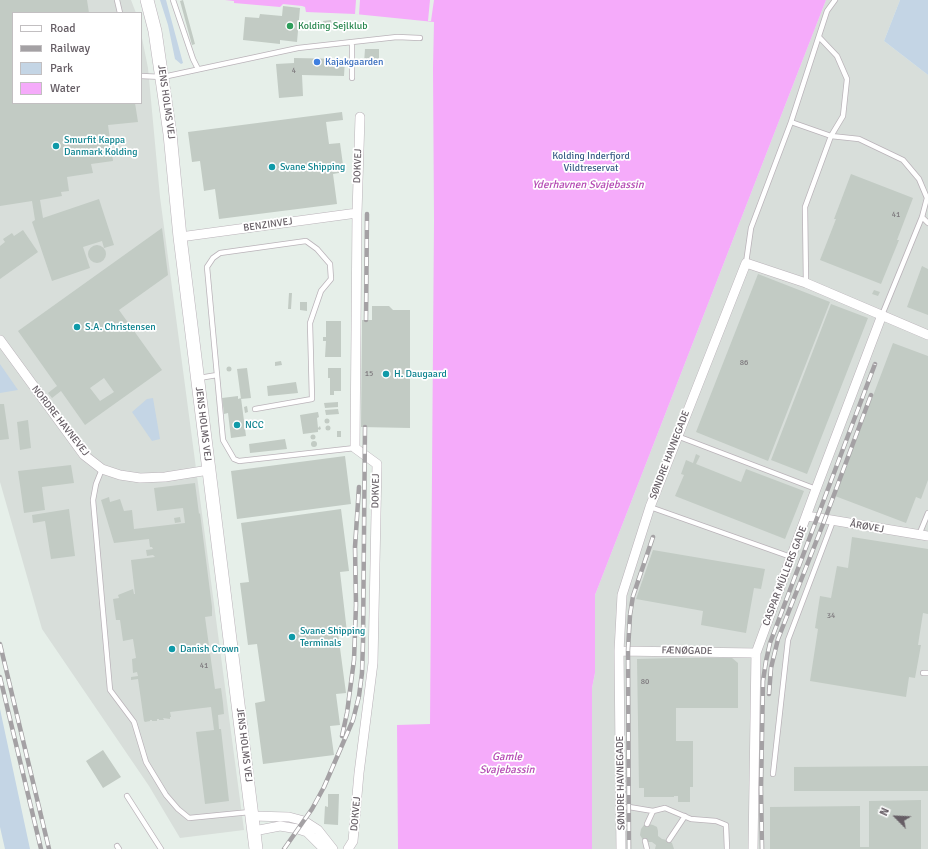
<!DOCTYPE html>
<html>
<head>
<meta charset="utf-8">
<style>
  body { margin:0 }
  #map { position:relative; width:928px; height:849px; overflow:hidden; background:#e6efe9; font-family:Signika,sans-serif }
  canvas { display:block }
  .legend { position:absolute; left:12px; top:12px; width:130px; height:92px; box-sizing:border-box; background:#fff; border:1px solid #c2bfc1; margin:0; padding:5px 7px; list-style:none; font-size:12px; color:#665e65 }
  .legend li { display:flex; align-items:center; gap:8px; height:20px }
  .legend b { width:20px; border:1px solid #c2bfc1 }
  .north { position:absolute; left:876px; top:797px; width:40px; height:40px; -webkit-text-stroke:3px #fff; paint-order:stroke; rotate:294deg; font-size:11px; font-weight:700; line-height:16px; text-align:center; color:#665e65 }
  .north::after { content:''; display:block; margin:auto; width:14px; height:18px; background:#665e65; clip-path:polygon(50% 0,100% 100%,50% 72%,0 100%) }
</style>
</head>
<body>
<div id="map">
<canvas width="928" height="849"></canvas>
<ul class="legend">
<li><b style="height:5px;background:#fff"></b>Road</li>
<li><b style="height:5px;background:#a4a1a4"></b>Railway</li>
<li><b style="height:11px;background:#c4d5e5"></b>Park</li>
<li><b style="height:11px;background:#f5abfa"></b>Water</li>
</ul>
<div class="north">N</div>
</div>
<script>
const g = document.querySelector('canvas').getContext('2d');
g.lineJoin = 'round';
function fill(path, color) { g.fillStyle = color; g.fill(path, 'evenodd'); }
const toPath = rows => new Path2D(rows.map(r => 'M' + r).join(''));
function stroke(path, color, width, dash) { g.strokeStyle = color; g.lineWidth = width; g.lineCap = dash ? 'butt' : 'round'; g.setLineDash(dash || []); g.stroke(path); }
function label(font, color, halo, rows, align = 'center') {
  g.font = font + ' Signika,sans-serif'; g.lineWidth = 3.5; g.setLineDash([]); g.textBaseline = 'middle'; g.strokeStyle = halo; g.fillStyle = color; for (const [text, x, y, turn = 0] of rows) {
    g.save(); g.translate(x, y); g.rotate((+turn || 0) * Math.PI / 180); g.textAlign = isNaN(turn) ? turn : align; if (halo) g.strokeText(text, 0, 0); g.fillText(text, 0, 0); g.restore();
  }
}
const industrial = toPath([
  [0,0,131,0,136,13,13,13,13,103,141,103,141,33,148,68,160,197,244,830,180,838,149,786,42,629,0,482],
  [826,0,900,0,884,41,928,75,928,849,592,849,592,688,595,673,595,595]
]);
const green = toPath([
  [160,0,166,0,183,63,181,64,175,59,168,25],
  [900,0,928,0,928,75,884,41],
  [0,364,18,390,0,393],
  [153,398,160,439,152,441,132,412,147,399],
  [0,709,30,849,5,849,0,827]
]);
const water = toPath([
  [225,0,826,0,595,595,595,673,592,688,592,849,398,849,397,725,430,724,434,221,433,68,434,22,355,14,306,12,305,7,302,6,283,4,280,7,234,3,234,1]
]);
const pier = toPath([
  [356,0,360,0,359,15,355,14],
  [430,0,434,0,431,21,428,21]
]);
const building = toPath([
  [0,0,87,0,89,13,13,13,13,103,135,103,138,122,108,125,113,161,91,164,93,173,67,177,69,191,61,192,62,196,40,200,43,218,99,199,114,245,104,248,102,241,83,247,90,268,52,281,32,222,35,220,32,201,0,206],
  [183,0,195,44,192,45,180,1],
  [283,6,300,8,297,42,280,40,280,44,243,40,245,17,259,18,260,14,282,16],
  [331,20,332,27,324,28,323,21],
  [365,49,379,49,379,63,364,63],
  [294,58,345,59,344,76,302,75,303,96,279,98,276,64,294,63],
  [342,112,343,120,326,122,329,144,340,143,344,172,333,174,337,204,219,219,215,189,204,191,200,161,192,162,188,132],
  [851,174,913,198,897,240,899,240,881,284,820,260,836,219,834,219],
  [162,228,168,275,119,310,162,370,85,425,61,391,52,398,48,393,57,386,18,331],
  [104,378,114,392,100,401,90,388],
  [23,230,38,252,0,279,0,246,5,242,3,239,12,233,14,236],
  '88 254a9 9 0 1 1 18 0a9 9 0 1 1-18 0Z',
  [922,266,928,269,928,315,907,307],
  [758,274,830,302,768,461,696,432],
  [874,290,880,292,878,296,872,294],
  [289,293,292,293,291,309,288,309],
  [300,302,307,302,307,311,300,310],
  [831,304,868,318,807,474,771,460],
  [372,306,389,306,393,310,410,310,410,428,361,427,362,320,372,320],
  [326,321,341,321,341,357,325,357,326,341,323,341,323,337,326,337],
  [893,343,928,356,928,480,921,499,916,497,906,523,835,496],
  [281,361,282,365,275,366,275,362],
  '226.5 369a2.5 2.5 0 1 1 5 0a2.5 2.5 0 1 1-5 0Z',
  [247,368,251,398,241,399,237,369],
  [328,368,341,368,341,391,334,391,334,395,330,395,330,378,328,378],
  [296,382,298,393,268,396,267,386],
  [238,396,238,399,241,398,246,436,231,438,228,413,224,414,222,398],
  [338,402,338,407,325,408,324,403],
  [0,404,4,404,9,439,0,440],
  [247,406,248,412,245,413,244,407],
  [338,409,339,414,326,415,325,410],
  [318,412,319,417,317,418,318,428,320,426,321,429,319,430,318,429,318,432,303,434,300,415],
  '324.5 421a2.5 2.5 0 1 1 5 0a2.5 2.5 0 1 1-5 0Z',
  [28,420,31,448,20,450,17,422],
  '325.5 428a2.5 2.5 0 1 1 5 0a2.5 2.5 0 1 1-5 0Z',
  [337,431,341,431,341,437,337,437],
  '310.5 437a2.5 2.5 0 1 1 5 0a2.5 2.5 0 1 1-5 0Z',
  [285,439,287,449,250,453,249,444],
  '311 444a3 3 0 1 1 6 0a3 3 0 1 1-6 0Z',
  [696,454,700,456,696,464,741,482,746,469,804,491,785,539,675,496,684,475,681,474,686,460,693,463],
  [345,456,351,504,237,519,231,471],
  [71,465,74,483,42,487,45,510,24,513,18,471],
  [195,483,199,514,200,513,212,607,212,616,205,617,215,689,221,688,223,703,224,714,218,715,219,729,221,729,229,801,205,804,196,732,214,730,211,707,170,712,171,717,170,717,170,719,163,718,164,720,159,720,159,719,157,719,157,721,152,721,152,720,150,720,150,721,145,722,144,721,138,679,131,680,131,677,138,676,137,672,133,673,132,659,136,658,133,639,123,641,120,620,116,620,113,599,119,598,118,595,133,589,134,594,135,594,131,560,155,557,153,555,147,556,146,550,153,549,152,547,150,547,149,539,114,543,101,500,109,497,110,502,120,499,124,511,132,510,134,529,185,523,183,508,157,511,154,488],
  [69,509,75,556,51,559,45,521,33,523,32,515],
  [341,509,349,571,340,572,347,632,338,633,346,693,336,694,340,725,330,726,334,755,263,764,255,703,265,701,257,644,248,645,240,583,249,582,241,523],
  [180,517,181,522,175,523,174,518],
  [852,537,928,549,928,614,923,613,918,645,921,645,915,678,909,677,906,697,810,681,818,629,815,628,820,596,831,598,837,566,848,568],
  [653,550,765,569,761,589,754,588,746,633,701,625,703,611,636,599],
  [676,658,732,658,738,663,738,708,676,708,676,741,693,741,693,787,690,787,690,802,678,802,678,796,674,796,674,797,644,797,644,788,639,788,637,659],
  [103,750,121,777,103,788,86,761],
  [928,766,928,791,794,791,794,767],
  [328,794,339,794,338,825,324,824,325,806,328,807],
  [921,800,921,849,770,849,770,807,860,806,860,847,869,847,869,801],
  [649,824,653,825,657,827,658,831,658,836,662,839,667,840,672,843,674,849,655,849,656,845,652,842,646,842,643,840,640,835,641,829,644,825]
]);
const service = toPath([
  [117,0,120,13],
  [173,0,193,59,198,69],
  [819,37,837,56,847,79,843,116,831,136,859,139,903,160,919,179,927,198,922,217,882,315],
  [352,42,352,78],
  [141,76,163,77,298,48,397,37,420,38],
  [791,122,827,11,835,0],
  [922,217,928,223],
  [746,263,751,228,791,122,831,136,805,207,806,283],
  [217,375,207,267,213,258,220,253,306,241,317,249,330,264,331,279,321,291,310,323,312,399,255,409],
  [199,378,217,375,223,440,234,459,239,461,355,448],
  [677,436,816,489],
  [102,469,96,484,93,500,110,690,134,722,146,762,166,795,178,809,189,818,250,812],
  [650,507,791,557],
  [919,535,928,513],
  [923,673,928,673],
  [773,774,788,640,833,521],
  [127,796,161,849],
  [621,808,629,807,653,811],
  [647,824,653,811,665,808,691,819,716,821,726,825,727,849],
  [669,840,685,816],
  [645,841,647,849],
  [117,846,119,849]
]);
const minor = toPath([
  [180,237,357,213],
  [0,340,84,455,102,469,120,475,140,478,165,477,209,470],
  [807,516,928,536],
  [619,651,756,653],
  [252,816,289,817,304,821,318,830,333,849],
  [254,831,280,826,298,829,307,832,324,849],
  [348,849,353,841,359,773,373,663,377,464,355,448,357,213,360,117],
  [621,849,619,651,622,595,650,507,746,263,806,283,928,335],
  [753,849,756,653,816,489,882,315]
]);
const secondary = toPath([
  [147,0,155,31,170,134,180,237,256,849]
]);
const rail = toPath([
  [366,320,367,214],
  [0,644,49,849],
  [0,677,41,849],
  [769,694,771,668,778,639,825,519,871,395],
  [342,736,347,713,354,660,356,605,355,547,359,487],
  [284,849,312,809,324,787,353,720,359,696,362,673,363,642,365,427],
  [629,849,628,650,630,615,633,596,653,537],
  [762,849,761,789,763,681,766,661,770,643,875,364]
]);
const markers = [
  [290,26,4,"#2e9e5b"],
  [317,62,4,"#3f7fe0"],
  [56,146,4,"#0f9aa8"],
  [272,167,4,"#0f9aa8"],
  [77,327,4,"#0f9aa8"],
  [386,374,4,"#0f9aa8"],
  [237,425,4,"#0f9aa8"],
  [292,637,4,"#0f9aa8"],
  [172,649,4,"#0f9aa8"]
];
const numberNames = [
  ["4",294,71],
  ["41",896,215],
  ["86",744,363],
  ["15",369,374],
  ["34",831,616],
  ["41",204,666],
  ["80",645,682]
];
const leisureNames = [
  ["Kolding Sejlklub",298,26]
];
const shopNames = [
  ["Kajakgaarden",325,62]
];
const streetNames = [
  ["JENS HOLMS VEJ",166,102,82],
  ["DOKVEJ",358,166,-88],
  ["BENZINVEJ",268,225,-8],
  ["NORDRE HAVNEVEJ",60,421,52],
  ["JENS HOLMS VEJ",203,424,83],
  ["SØNDRE HAVNEGADE",670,455,-69],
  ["DOKVEJ",376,491,-89],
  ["ÅRØVEJ",867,527,10],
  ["CASPAR MÜLLERS GADE",785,576,-69],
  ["FÆNØGADE",687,651,1],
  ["JENS HOLMS VEJ",244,745,83],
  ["SØNDRE HAVNEGADE",621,783,-91],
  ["DOKVEJ",356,814,-85]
];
const cultureNames = [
  ["Smurfit Kappa",64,140],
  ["Danmark Kolding",64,152],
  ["Svane Shipping",280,167],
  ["S.A. Christensen",85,327],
  ["H. Daugaard",394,374],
  ["NCC",245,425],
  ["Svane Shipping",300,631],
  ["Terminals",300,643],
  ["Danish Crown",180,649]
];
const parkNames = [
  ["Kolding Inderfjord",591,156],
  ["Vildtreservat",591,168]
];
const waterNames = [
  ["Yderhavnen Svajebassin",588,185],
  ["Gamle",507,757],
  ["Svajebassin",507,770]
];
fill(industrial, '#d8deda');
fill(green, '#c4d5e5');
fill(water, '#f5abfa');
fill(pier, '#e6efe9');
fill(building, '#c2cbc4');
stroke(service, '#bab3b9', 6);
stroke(minor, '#bab3b9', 10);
stroke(secondary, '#bab2b9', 14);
stroke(service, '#fff', 4.5);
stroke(minor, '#fff', 9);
stroke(secondary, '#fff', 13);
stroke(rail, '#a4a1a4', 4.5);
stroke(rail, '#fff', 3, [9]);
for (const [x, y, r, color] of markers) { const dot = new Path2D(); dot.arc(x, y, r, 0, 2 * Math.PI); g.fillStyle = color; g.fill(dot); stroke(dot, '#fff', 1.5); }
label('8px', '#7d797d', null, numberNames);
label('10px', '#27864d', '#fff', leisureNames, 'left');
label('10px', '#366cbe', '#fff', shopNames, 'left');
label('10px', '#665e65', '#fff', streetNames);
label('10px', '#0d838f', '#fff', cultureNames, 'left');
label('10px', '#3b5e87', '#fff', parkNames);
label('italic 11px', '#b54bb4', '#fff', waterNames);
</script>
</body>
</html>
